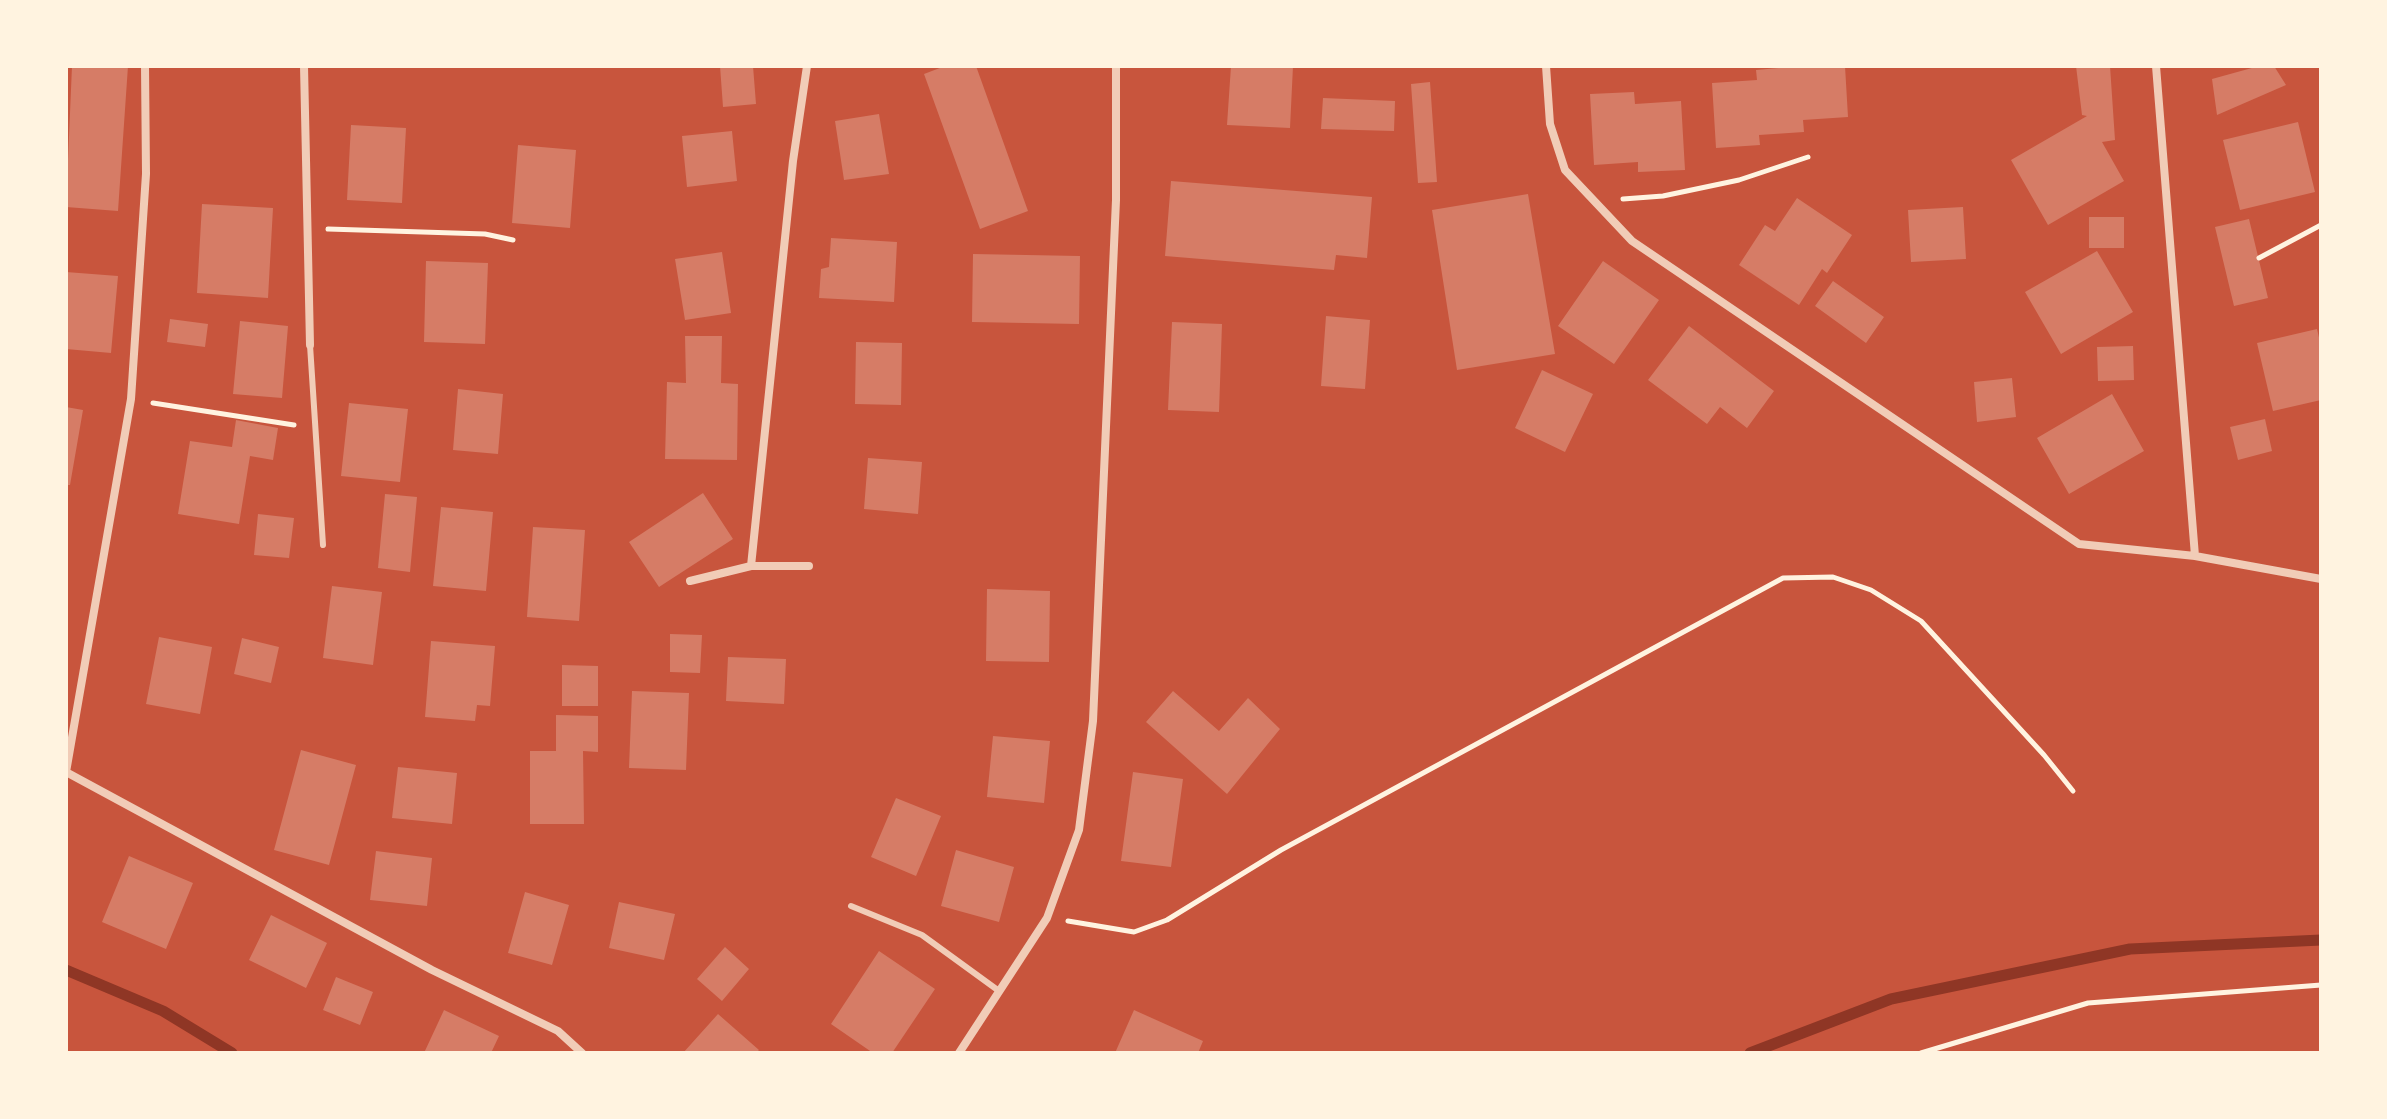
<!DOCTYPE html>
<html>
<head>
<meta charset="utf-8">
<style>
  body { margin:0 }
  #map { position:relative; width:2387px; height:1119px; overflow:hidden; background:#c8553d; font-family:"Space Grotesk",sans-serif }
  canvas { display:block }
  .frame { position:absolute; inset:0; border:68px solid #fff3e0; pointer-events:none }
</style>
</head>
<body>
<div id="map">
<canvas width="2387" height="1119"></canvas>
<div class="frame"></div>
</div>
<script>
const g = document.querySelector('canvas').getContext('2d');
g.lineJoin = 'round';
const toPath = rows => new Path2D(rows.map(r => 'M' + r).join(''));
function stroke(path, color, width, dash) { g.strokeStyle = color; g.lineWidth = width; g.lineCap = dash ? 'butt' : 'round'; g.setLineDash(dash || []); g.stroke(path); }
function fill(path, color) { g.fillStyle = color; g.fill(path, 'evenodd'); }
const stream = toPath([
  [66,970,163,1011,232,1053],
  [1750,1053,1891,999,2130,949,2321,940]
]);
const building = toPath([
  [72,66,128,66,118,211,66,207],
  [720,66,753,66,756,104,723,107],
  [945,66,976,66,1028,211,980,229,924,74],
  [1231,66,1293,66,1290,128,1227,125],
  [1801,66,1845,66,1848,117,1803,120,1804,132,1759,135,1760,145,1716,148,1712,83,1757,80,1756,70],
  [2076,66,2110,66,2115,140,2102,142,2124,181,2048,225,2011,160,2087,116,2082,115],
  [2259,66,2274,66,2286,85,2217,115,2212,79],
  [1430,82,1437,182,1418,183,1411,84],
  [1634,92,1635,104,1681,101,1685,170,1638,172,1638,162,1594,165,1590,94],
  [1323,98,1395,101,1394,131,1321,129],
  [879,114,889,174,844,180,835,121],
  [2298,122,2315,192,2240,210,2223,140],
  [351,125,406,128,402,203,347,200],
  [732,131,737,181,687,187,682,136],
  [518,145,576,150,570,228,512,223],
  [1171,181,1372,197,1367,258,1336,255,1334,270,1165,256],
  [1528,194,1555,354,1457,370,1432,210],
  [1797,198,1852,235,1827,273,1822,269,1799,305,1739,265,1765,225,1775,231],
  [202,204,273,208,268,298,197,293],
  [1963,207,1966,259,1911,262,1908,210],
  [2089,217,2124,217,2124,248,2089,248],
  [2249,219,2268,298,2234,306,2215,227],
  [831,238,897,242,894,302,819,298,821,269,829,267],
  [2097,251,2133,312,2061,354,2025,292],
  [722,252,731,313,685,320,675,259],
  [973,254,1080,256,1079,324,972,322],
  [426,261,488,263,485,344,424,342],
  [1603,261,1659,300,1614,364,1558,326],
  [66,272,118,276,111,353,66,349],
  [1833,281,1884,317,1866,343,1815,306],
  [1326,316,1370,320,1365,389,1321,386],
  [170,319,208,324,205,347,167,342],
  [240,321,288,326,282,398,233,394],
  [1172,322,1222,324,1219,412,1168,410],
  [1689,326,1774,391,1747,428,1720,407,1707,424,1648,380],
  [2317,329,2321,346,2321,400,2273,411,2257,343],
  [685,336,722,336,721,383,738,384,737,460,665,459,667,382,686,383],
  [856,342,902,343,901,405,855,404],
  [2133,346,2134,380,2098,381,2097,347],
  [1542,370,1593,394,1565,452,1515,428],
  [2012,378,2016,417,1977,422,1974,382],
  [458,389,503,394,498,454,453,450],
  [2112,394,2144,451,2069,494,2037,438],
  [349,403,408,409,400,482,341,476],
  [66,407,83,410,70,485,66,485],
  [2265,419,2272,451,2238,460,2230,427],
  [236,420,278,428,273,460,250,456,239,524,178,514,190,441,232,447],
  [868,458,922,462,918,514,864,509],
  [703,493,733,539,659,587,629,542],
  [385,494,417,497,410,572,378,568],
  [441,507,493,512,486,591,433,586],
  [258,514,294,518,289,558,254,555],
  [533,527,585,530,579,621,527,617],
  [332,586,382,592,373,665,323,658],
  [987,589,1050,591,1049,662,986,661],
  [670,634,702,635,700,673,670,672],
  [159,637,212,647,200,714,146,704],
  [242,638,279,647,271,683,234,674],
  [431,641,495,646,490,706,477,705,475,721,425,717],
  [728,657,786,659,784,704,726,701],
  [562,665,598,666,598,706,562,706],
  [632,691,689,693,686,770,629,768],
  [1173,691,1219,731,1248,698,1280,729,1227,794,1146,722],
  [556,715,598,716,598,752,583,751,584,824,530,824,530,751,556,751],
  [993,736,1050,741,1044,803,987,797],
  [301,750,356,765,329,865,274,850],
  [398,767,457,773,452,824,392,818],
  [1133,772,1183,779,1171,867,1121,861],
  [896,798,941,816,916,876,871,857],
  [956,850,1014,867,999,922,941,906],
  [376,851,432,858,427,906,370,900],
  [129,856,193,883,166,949,102,922],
  [525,892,569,905,552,965,508,953],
  [619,902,675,914,664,960,609,948],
  [271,915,327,943,306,988,249,960],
  [725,947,749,969,722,1001,697,979],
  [879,951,935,989,892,1053,873,1053,831,1024],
  [336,977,373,992,360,1025,323,1010],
  [444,1010,499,1036,491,1053,424,1053],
  [1134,1010,1203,1041,1198,1053,1115,1053],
  [718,1014,759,1050,756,1053,683,1053]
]);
const path = toPath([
  [1623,199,1663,196,1739,180,1808,157],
  [328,229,485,234,513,240],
  [2259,258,2321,225],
  [153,403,294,425],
  [1068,921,1134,932,1167,920,1281,850,1783,578,1833,577,1871,590,1921,621,2044,755,2073,791],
  [1921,1053,2088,1003,2321,985]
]);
const service = toPath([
  [310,345,323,545],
  [851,906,922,935,999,991]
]);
const minor = toPath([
  [145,66,146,174,131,399,66,772,432,970,558,1031,582,1053],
  [304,66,310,345],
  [1546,66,1550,124,1565,170,1632,241,2079,544,2195,556,2321,579],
  [2156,66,2195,556],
  [751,566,793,161,807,66],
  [690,581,751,566,809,566],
  [959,1053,1047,918,1079,830,1093,721,1116,200,1116,66]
]);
stroke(stream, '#8f3625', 11);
fill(building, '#d67c66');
stroke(path, '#fff3e0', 5);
stroke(service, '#f1ccb7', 6);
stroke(minor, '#f1ccb7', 8);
</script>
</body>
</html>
